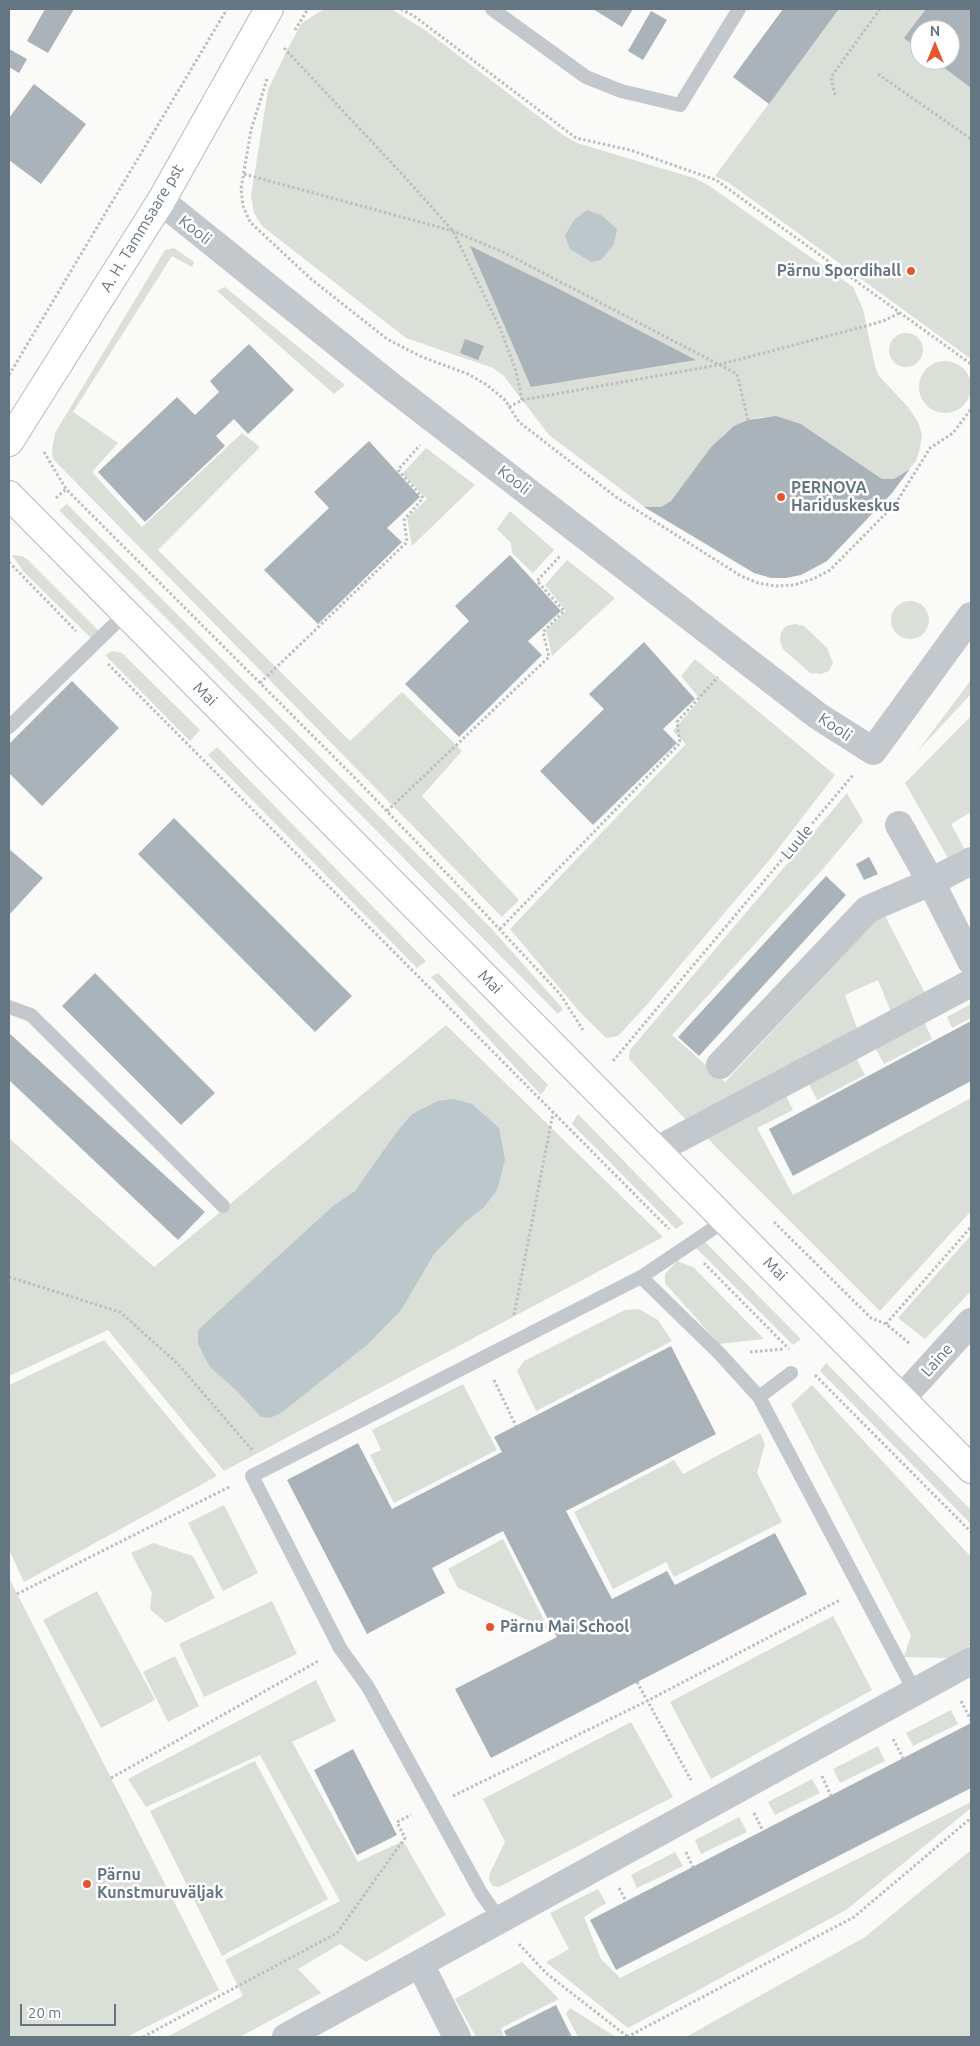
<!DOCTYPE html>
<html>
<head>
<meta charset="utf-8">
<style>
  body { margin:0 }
  #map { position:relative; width:980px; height:2046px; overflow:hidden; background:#fafaf8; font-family:Ubuntu,sans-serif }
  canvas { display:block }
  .frame { position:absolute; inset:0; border:10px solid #657683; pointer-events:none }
  .north { position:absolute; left:910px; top:20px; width:50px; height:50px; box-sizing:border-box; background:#fff; border:1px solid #c1c8cd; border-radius:50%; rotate:0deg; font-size:14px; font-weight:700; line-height:20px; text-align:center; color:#657683 }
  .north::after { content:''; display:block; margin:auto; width:18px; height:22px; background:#e4572e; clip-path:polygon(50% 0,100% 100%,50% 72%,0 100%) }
  .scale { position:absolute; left:20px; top:2004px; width:96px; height:22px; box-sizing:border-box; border:2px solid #657683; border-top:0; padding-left:6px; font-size:15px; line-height:18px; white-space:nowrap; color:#657683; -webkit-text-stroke:4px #fff; paint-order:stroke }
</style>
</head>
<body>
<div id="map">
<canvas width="980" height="2046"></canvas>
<div class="frame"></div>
<div class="north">N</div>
<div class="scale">20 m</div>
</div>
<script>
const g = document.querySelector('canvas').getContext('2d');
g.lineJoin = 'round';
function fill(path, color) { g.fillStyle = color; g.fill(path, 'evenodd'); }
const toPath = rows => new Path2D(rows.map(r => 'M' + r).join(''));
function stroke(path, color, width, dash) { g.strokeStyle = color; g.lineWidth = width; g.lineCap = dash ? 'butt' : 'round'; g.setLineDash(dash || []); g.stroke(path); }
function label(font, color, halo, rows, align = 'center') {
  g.font = font + ' Ubuntu,sans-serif'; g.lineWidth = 5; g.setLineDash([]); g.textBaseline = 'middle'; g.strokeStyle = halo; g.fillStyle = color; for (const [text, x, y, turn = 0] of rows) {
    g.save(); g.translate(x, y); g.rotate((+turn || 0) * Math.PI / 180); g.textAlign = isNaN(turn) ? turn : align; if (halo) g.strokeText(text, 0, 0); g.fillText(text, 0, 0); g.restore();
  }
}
const green = toPath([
  [324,9,391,9,425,30,563,135,577,143,694,178,708,185,853,287,863,309,875,366,879,376,908,407,918,422,922,435,920,448,916,461,908,470,894,479,882,479,801,424,777,417,762,417,748,420,724,434,671,501,661,507,646,508,549,435,503,375,493,368,406,338,262,226,254,213,251,196,268,90,287,50,302,23],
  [839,9,971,9,971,359,729,183,715,176],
  [920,30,950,30,950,60,920,60],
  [174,248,194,262,192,267,172,256,73,412,118,443,92,472,142,527,242,433,260,447,158,550,350,741,402,692,462,751,422,796,519,900,502,917,53,459,52,450,55,433,165,250],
  [225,287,345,385,334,394,217,291],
  '889 350a17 17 0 1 1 34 0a17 17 0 1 1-34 0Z',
  '919 387a26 26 0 1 1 52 0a26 26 0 1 1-52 0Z',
  [426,448,475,485,412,546,407,518,427,499,402,474],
  [67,504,490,927,563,1009,558,1014,59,510],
  [510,511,554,550,533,573,512,553,511,543,497,529],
  [12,555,22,556,27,559,99,631,91,638,23,571],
  [567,560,615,598,552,656,546,630,566,611,545,585],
  '891 620a19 19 0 1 1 38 0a19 19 0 1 1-38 0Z',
  [795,624,804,626,827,648,833,663,829,671,821,674,810,673,783,649,780,641,781,632,786,626],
  [112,651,122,653,200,730,190,741,105,655],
  [695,659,835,775,771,858,644,1008,618,1036,606,1038,578,1010,510,929,686,744,673,731,700,699,681,676],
  [971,680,971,694,917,752],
  [971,716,971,812,951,824,964,848,948,858,905,783],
  [217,747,426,961,417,968,208,755],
  [847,793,863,821,822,870,672,1035,725,1082,883,912,926,995,891,1012,878,980,845,995,858,1031,687,1121,629,1059,630,1050],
  [438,973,548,1085,541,1095,431,977],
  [971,1004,971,1018,952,1028,947,1017],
  [923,1019,932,1039,884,1064,873,1044],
  [446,1025,663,1237,224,1471,108,1330,9,1376,9,1138,154,1267],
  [854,1054,865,1075,817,1100,807,1080],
  [784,1092,793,1110,757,1128,793,1195,971,1098,971,1211,880,1311,706,1137],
  [578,1114,684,1223,676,1229,572,1124],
  [971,1235,971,1291,925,1339,898,1318],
  [703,1240,801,1339,793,1345,694,1246],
  [677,1261,693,1267,764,1339,719,1344,665,1283,665,1274],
  [639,1309,658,1320,672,1341,536,1411,517,1371,524,1361,625,1310],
  [104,1340,217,1476,24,1582,9,1550,9,1385],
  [826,1363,971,1510,971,1524,820,1371],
  [463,1384,497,1450,394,1503,370,1455,381,1450,372,1430],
  [812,1385,971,1557,971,1645,947,1658,904,1657,911,1635,791,1404],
  [760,1433,765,1444,757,1473,782,1522,674,1577,666,1562,613,1589,574,1512,674,1460,683,1474],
  [224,1505,258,1573,223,1591,188,1523],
  [503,1539,549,1630,458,1588,448,1569],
  [153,1543,193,1556,215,1598,166,1623,150,1609,152,1593,131,1553],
  [9,1578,219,1990,127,2037,9,2037],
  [97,1591,155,1700,101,1728,43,1620],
  [272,1601,297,1654,204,1697,179,1644],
  [833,1616,872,1690,711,1779,670,1702],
  [175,1656,199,1706,168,1722,143,1672],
  [316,1680,336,1721,292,1742,358,1862,403,1841,446,1915,366,1962,340,1944,298,1969,321,1993,240,2037,167,2037,243,1996,225,1960,340,1901,260,1755,146,1807,128,1779],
  [951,1710,958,1724,913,1746,906,1733],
  [631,1722,673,1797,499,1887,493,1886,489,1880,490,1873,505,1842,483,1799],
  [878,1746,885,1761,840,1783,833,1769],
  [255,1761,328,1899,222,1956,150,1811],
  [812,1779,820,1793,775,1815,768,1802],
  [971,1802,971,1808,846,1910,628,2028,546,1962,569,1949,550,1913,598,1889,606,1903,584,1917,601,1959,620,1978],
  [739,1817,747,1832,701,1854,695,1840],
  [971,1850,971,2037,686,2037,865,1937],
  [675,1852,683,1866,637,1888,631,1875],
  [522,1962,559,1999,501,2028,504,2037,476,2037,455,1999],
  [570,2008,616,2037,578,2037,566,2014]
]);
const water = toPath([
  [587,210,601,215,617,229,614,244,601,260,591,262,570,249,565,236,574,220],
  [454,1099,472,1104,499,1128,505,1160,497,1190,484,1207,465,1222,434,1254,401,1310,368,1344,281,1413,270,1418,261,1417,237,1391,210,1367,198,1344,198,1330,333,1206,355,1191,396,1133,412,1114,438,1101]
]);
const building = toPath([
  [45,9,74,9,48,53,27,41],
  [593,9,633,9,622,27],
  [783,9,839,9,769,104,733,77],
  [926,9,971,9,971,88,934,60,950,60,950,30,920,30,920,50,904,38],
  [651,11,667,20,643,60,628,51],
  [9,49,27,59,19,73,9,67],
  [34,84,86,124,41,184,9,160,9,118],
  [470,246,559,289,696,360,531,387],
  [465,339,484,346,478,360,460,353],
  [249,344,294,390,248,434,234,419,216,436,225,446,145,522,98,472,177,397,195,415,219,392,210,381],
  [776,416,801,424,882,479,894,479,910,469,892,493,827,561,801,575,786,578,771,578,754,573,644,507,661,507,671,501,712,446,734,426,748,420],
  [369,441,420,497,387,528,402,542,318,624,264,570,329,508,314,492],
  [510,555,561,611,528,641,542,655,459,737,405,684,469,621,455,606],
  [644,642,695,699,663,729,677,743,593,825,540,771,604,709,589,694],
  [72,681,119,728,42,806,9,773,9,744],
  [174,818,352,996,315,1032,138,854],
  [9,849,43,878,9,915],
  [869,857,878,874,864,880,856,864],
  [826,876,846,895,699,1056,678,1037],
  [95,973,215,1093,181,1125,62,1006],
  [971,1021,971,1081,793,1176,769,1129],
  [9,1033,205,1212,178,1240,9,1080],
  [671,1346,716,1434,566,1511,612,1599,667,1571,675,1585,775,1533,807,1594,491,1758,455,1689,557,1637,503,1531,432,1568,445,1593,367,1634,287,1480,358,1443,392,1509,502,1452,494,1437],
  [971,1723,971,1788,616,1970,590,1920],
  [353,1749,397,1835,357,1855,314,1770],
  [556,2005,572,2037,507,2037,504,2031]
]);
const path = toPath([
  [401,9,414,16,576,138,630,150,716,180,971,364],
  [295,30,308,9],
  [284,48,402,174,453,231,500,328,516,371,522,400],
  [878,74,971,139],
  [267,79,251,130,241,189,243,206,250,222,311,279,387,339,422,357,468,374,487,385,505,400,519,422,616,497,741,576,758,583,776,586,794,585,813,579,830,570,896,503,930,448,953,433,971,409],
  [835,95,831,77,880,9],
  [244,174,453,231,503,252,737,374,748,420],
  [9,375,227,9],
  [509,407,522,400,718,365,866,326,886,320,899,313],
  [44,452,66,489,355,778,476,904,560,994,583,1030],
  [56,498,66,489],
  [9,562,76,631],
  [108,664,669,1229],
  [260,683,407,542,404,520,423,498,398,470,420,445],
  [387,811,549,657,543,632,564,611,537,581,561,555],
  [500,929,680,743,677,722,718,677],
  [613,1061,853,775],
  [774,1222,871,1318,886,1324,909,1343],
  [704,1263,789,1349],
  [9,1277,120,1312,177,1363,253,1451],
  [514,1315,553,1113],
  [886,1324,971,1227],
  [750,1352,784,1349],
  [815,1375,971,1532],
  [494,1380,516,1426],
  [17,1594,231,1486],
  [637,1682,691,1780],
  [961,1701,971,1720],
  [893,1739,903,1758],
  [822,1776,831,1796],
  [111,1778,320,1660],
  [453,1796,647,1701,840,1600],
  [754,1813,763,1831],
  [686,1852,693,1867],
  [619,1888,626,1901],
  [519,1944,547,1974,628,2037],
  [143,2037,337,1933,405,1838,397,1822,411,1815],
  [627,2037,854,1917,971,1818]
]);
const lane = toPath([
  [492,9,586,77,621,91,680,105,739,9],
  [9,727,126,613],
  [9,1007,31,1015,223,1206],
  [641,1277,720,1354,759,1397,915,1692],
  [759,1397,791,1373],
  [500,1920,481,1893,368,1687,340,1648,252,1476,641,1277,726,1220]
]);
const street = toPath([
  [161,201,387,383,659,593,818,716,873,751,971,616],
  [971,861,931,882,971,961],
  [720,1065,868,909,931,882,899,825],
  [657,1150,971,983],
  [902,1398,971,1322],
  [420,1964,457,2037],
  [286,2037,971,1661]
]);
const secondary = toPath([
  [9,442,161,201,269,9],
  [9,495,971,1469]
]);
const markers = [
  [911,271,5,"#e4572e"],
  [781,497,5,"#e4572e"],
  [490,1627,5,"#e4572e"],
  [87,1884,5,"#e4572e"]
];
const streetNames = [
  ["A. H. Tammsaare pst",142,228,-59],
  ["Kooli",195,230,38],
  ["Kooli",514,480,38],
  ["Mai",205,694,45],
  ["Kooli",835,727,34],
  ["Luule",797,842,-50],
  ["Mai",490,982,45],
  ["Mai",775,1269,45],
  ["Laine",937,1360,-48]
];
const poiNames = [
  ["Pärnu Spordihall",901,271,"right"],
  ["PERNOVA",791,488],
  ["Hariduskeskus",791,506],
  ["Pärnu Mai School",500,1627],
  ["Pärnu",97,1875],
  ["Kunstmuruväljak",97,1893]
];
fill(green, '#dadfd7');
fill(water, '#bbc7cb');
fill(building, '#aab3b9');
stroke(secondary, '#b3babf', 30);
stroke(path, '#bbbfc2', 3, [2.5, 2.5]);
stroke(lane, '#c3c8cc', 14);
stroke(street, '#c3c8cc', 28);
stroke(secondary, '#fff', 28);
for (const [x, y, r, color] of markers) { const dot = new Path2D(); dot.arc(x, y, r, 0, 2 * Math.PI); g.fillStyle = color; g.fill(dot); stroke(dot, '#fff', 2); }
label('16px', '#657683', '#fff', streetNames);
label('bold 16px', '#657683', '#fff', poiNames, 'left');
</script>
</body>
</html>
